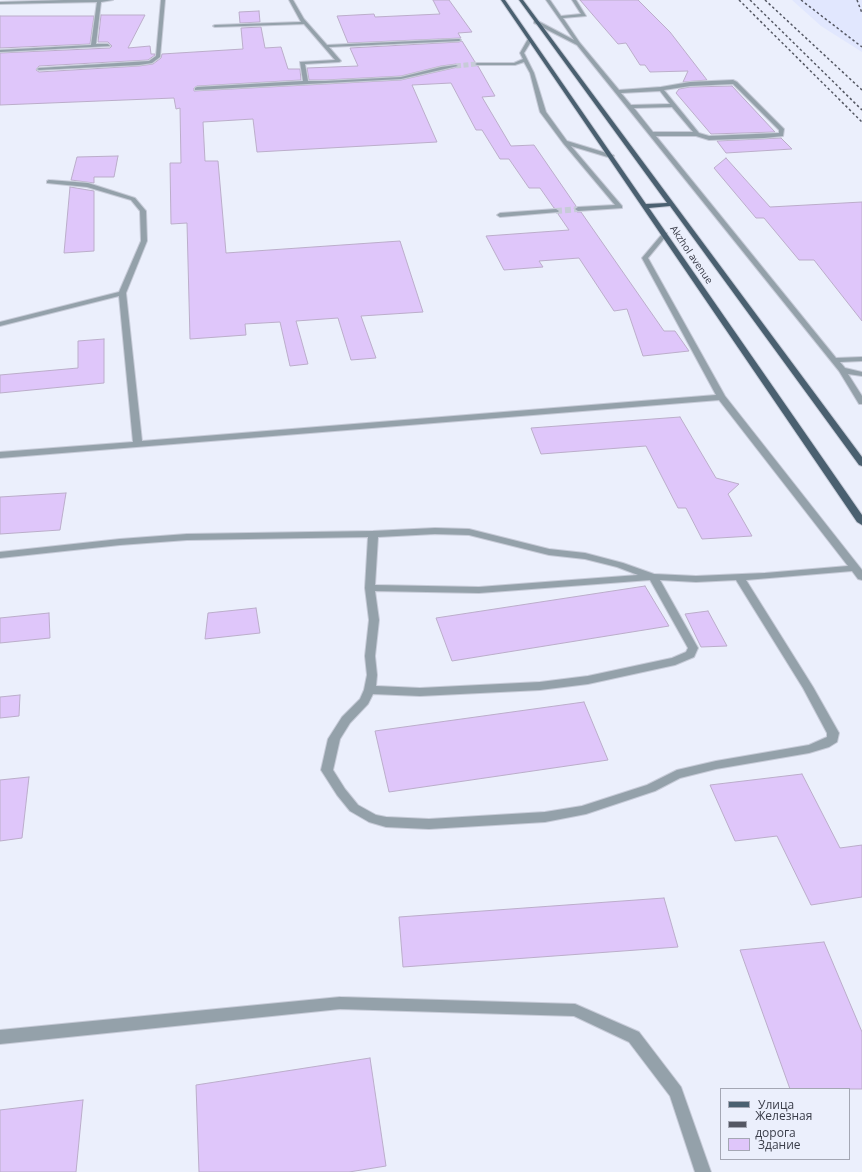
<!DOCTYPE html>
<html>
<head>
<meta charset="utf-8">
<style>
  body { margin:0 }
  #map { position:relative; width:862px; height:1172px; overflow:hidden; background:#ebeffc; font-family:"Open Sans",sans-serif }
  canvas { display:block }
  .legend { position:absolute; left:720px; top:1088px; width:130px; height:72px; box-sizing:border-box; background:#ebeffc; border:1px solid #a4a7b4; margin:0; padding:5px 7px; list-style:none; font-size:12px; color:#393c48 }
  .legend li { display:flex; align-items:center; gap:8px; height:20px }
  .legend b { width:20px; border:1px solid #a4a7b4 }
</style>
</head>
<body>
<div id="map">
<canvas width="862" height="1172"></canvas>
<ul class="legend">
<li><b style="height:5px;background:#4a6070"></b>Улица</li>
<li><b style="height:5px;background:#545763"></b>Железная дорога</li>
<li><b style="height:11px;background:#dfc6fa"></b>Здание</li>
</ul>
</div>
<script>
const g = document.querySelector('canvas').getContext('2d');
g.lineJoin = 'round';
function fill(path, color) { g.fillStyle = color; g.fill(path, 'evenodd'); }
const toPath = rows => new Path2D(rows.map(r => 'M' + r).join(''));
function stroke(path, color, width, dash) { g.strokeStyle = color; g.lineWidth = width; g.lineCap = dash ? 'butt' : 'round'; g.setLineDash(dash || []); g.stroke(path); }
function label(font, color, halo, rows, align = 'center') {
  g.font = font + ' "Open Sans",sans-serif'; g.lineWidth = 3.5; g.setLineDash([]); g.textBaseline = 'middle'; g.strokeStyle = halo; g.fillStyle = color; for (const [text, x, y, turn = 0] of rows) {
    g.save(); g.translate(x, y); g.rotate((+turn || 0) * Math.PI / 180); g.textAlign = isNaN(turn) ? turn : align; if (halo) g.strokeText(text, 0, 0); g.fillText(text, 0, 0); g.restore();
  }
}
const built = toPath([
  [792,0,862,0,862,52,821,26]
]);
const building = toPath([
  [433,0,449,0,472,32,458,33,461,38,348,43,337,16,374,14,375,17,440,14,433,0],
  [580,0,638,0,670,32,707,80,683,82,688,71,650,72,645,65,640,65,626,43,618,44,580,0],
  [259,11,260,22,240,23,239,12,259,11],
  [101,15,145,15,128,48,150,46,151,54,155,54,155,55,148,60,39,66,36,70,39,72,139,66,153,64,161,58,162,54,243,49,241,28,261,27,265,48,281,47,288,69,300,69,301,80,197,86,194,88,194,91,401,80,458,67,459,66,456,64,441,66,401,76,325,80,309,80,307,68,358,66,350,48,459,42,462,41,475,62,474,65,478,66,495,96,482,97,511,146,534,145,576,206,574,209,577,212,581,212,664,331,675,331,689,351,643,356,627,309,614,311,579,258,539,261,543,267,504,270,486,236,569,230,558,214,560,212,560,210,554,208,540,188,529,188,509,159,500,159,482,130,476,130,451,83,412,85,437,142,257,152,253,119,203,122,205,161,218,161,226,253,400,241,423,312,361,316,376,358,351,360,338,318,296,321,308,364,290,366,280,322,245,324,246,335,190,339,187,223,171,224,170,163,181,163,180,108,176,109,174,98,0,105,0,53,110,48,112,46,108,42,98,42,101,15],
  [0,16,94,16,90,44,0,48,0,16],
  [732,86,775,132,711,134,676,93,679,89,690,87,732,86],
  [781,138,792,149,726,153,717,141,781,138],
  [118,156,114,177,94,177,94,183,71,180,77,157,118,156],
  [726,158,770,207,862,202,862,321,814,260,799,260,764,218,756,218,714,168,726,158],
  [70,187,94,191,94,251,64,253,70,187],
  [104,339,104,383,0,393,0,375,78,368,78,341,104,339],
  [680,417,716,478,739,484,728,494,752,536,702,539,686,508,678,508,646,446,541,454,531,428,680,417],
  [66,493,60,530,0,534,0,497,66,493],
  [645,586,669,626,452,661,436,618,645,586],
  [256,608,260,633,205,639,208,613,256,608],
  [708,611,727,646,701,647,685,614,708,611],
  [49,613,50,638,0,643,0,618,49,613],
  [20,695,19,716,0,718,0,697,20,695],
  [584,702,608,760,389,792,375,731,584,702],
  [802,774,840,848,862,845,862,897,811,905,777,836,735,841,710,785,802,774],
  [29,777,22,838,0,841,0,780,29,777],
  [664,898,678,947,403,967,399,917,664,898],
  [824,942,862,1032,862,1089,790,1089,740,950,824,942],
  [370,1058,386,1166,349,1172,199,1172,196,1085,370,1058],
  [83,1100,76,1172,0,1172,0,1110,83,1100]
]);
const minorTunnelFar1 = toPath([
  [456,66,477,64]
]);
const minorTunnel = toPath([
  [556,211,578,209]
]);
const minor = toPath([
  [64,0,113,0,101,2,96,44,108,44,110,46,0,52,0,50,91,45,97,2,0,4,0,2,64,0],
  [161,0,165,0,160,57,152,63,139,65,39,70,37,69,39,68,149,61,156,56,161,0],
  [289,0,293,0,304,19,327,45,459,39,461,40,459,41,329,47,341,61,339,62,305,64,308,81,325,81,401,77,441,67,456,65,458,66,401,79,195,90,195,88,197,87,303,81,300,62,335,60,304,24,215,27,213,26,215,25,301,22,289,0],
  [546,0,550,0,561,16,581,14,572,0,576,0,586,16,563,18,580,43,619,90,661,87,690,82,733,80,737,82,784,129,783,136,764,138,709,140,696,136,656,136,836,358,862,357,862,361,840,362,845,368,862,372,862,376,848,374,862,396,862,404,859,404,839,371,577,45,534,23,534,21,538,21,574,40,546,0],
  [733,84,779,130,779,133,709,136,699,133,664,90,690,86,733,84],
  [660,91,670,104,631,105,621,93,660,91],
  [672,107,693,132,653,132,634,108,672,107],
  [528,39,532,40,524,53,534,73,546,112,567,141,613,155,614,156,611,158,571,146,622,206,622,208,578,211,575,209,578,207,615,205,563,143,540,112,530,73,524,62,515,65,477,65,475,64,477,63,514,63,523,59,520,53,528,39],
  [49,180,88,183,135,198,146,211,147,241,126,293,142,441,716,395,642,258,663,233,667,233,667,235,648,258,725,396,862,570,862,580,858,579,852,571,746,580,813,687,839,733,837,742,829,747,809,753,716,769,680,778,655,791,586,814,545,822,429,829,386,827,369,822,350,811,337,795,321,770,328,739,342,717,360,699,364,690,367,675,365,656,369,620,365,588,368,537,187,540,120,545,0,558,0,552,120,539,187,534,373,531,435,528,469,529,549,549,585,553,623,563,654,574,696,576,765,573,848,566,719,400,0,458,0,452,133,442,119,296,0,326,0,322,119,292,141,241,140,211,131,200,87,187,47,183,47,181,49,180],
  [435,534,469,535,549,555,585,559,617,567,638,575,479,587,375,585,378,537,435,534],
  [650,580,688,648,686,652,672,658,588,676,540,682,420,688,376,686,377,675,375,656,379,620,375,591,479,593,650,580],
  [660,580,696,582,736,580,803,688,827,733,827,737,809,745,716,761,677,770,647,785,582,806,545,812,429,819,386,817,376,815,358,805,345,789,333,770,340,739,350,723,368,704,373,694,420,696,540,690,588,684,675,665,694,657,698,648,660,580],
  [556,209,559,211,558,212,500,217,497,215,500,213,556,209],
  [340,997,575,1004,639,1032,681,1087,711,1172,695,1172,670,1096,629,1042,574,1016,340,1009,0,1044,0,1030,340,997]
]);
const major = toPath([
  [501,0,505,0,646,204,667,203,519,0,523,0,862,457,862,466,859,465,670,206,649,208,862,515,862,525,857,522,501,0]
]);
const rail = toPath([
  [739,0,862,122],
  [750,0,862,110],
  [765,0,862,90],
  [801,0,862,47],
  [857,0,862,13]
]);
const farStreetnames = [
  ["Akzhol avenue",691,255,56]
];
fill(built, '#e1e7fe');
fill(building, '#dfc6fa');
stroke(building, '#bbadca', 1);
stroke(minorTunnelFar1, '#c7cbd8', 5, [5, 2.5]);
stroke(minorTunnel, '#c7cbd8', 6, [6, 3]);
stroke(minor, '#c7cbd8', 2);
stroke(major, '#c7cbd8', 2);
fill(minor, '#94a1aa');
fill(major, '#4a6070');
stroke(rail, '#545763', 1.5, [2.5, 2.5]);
label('10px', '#393c48', '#ebeffc', farStreetnames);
</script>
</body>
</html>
